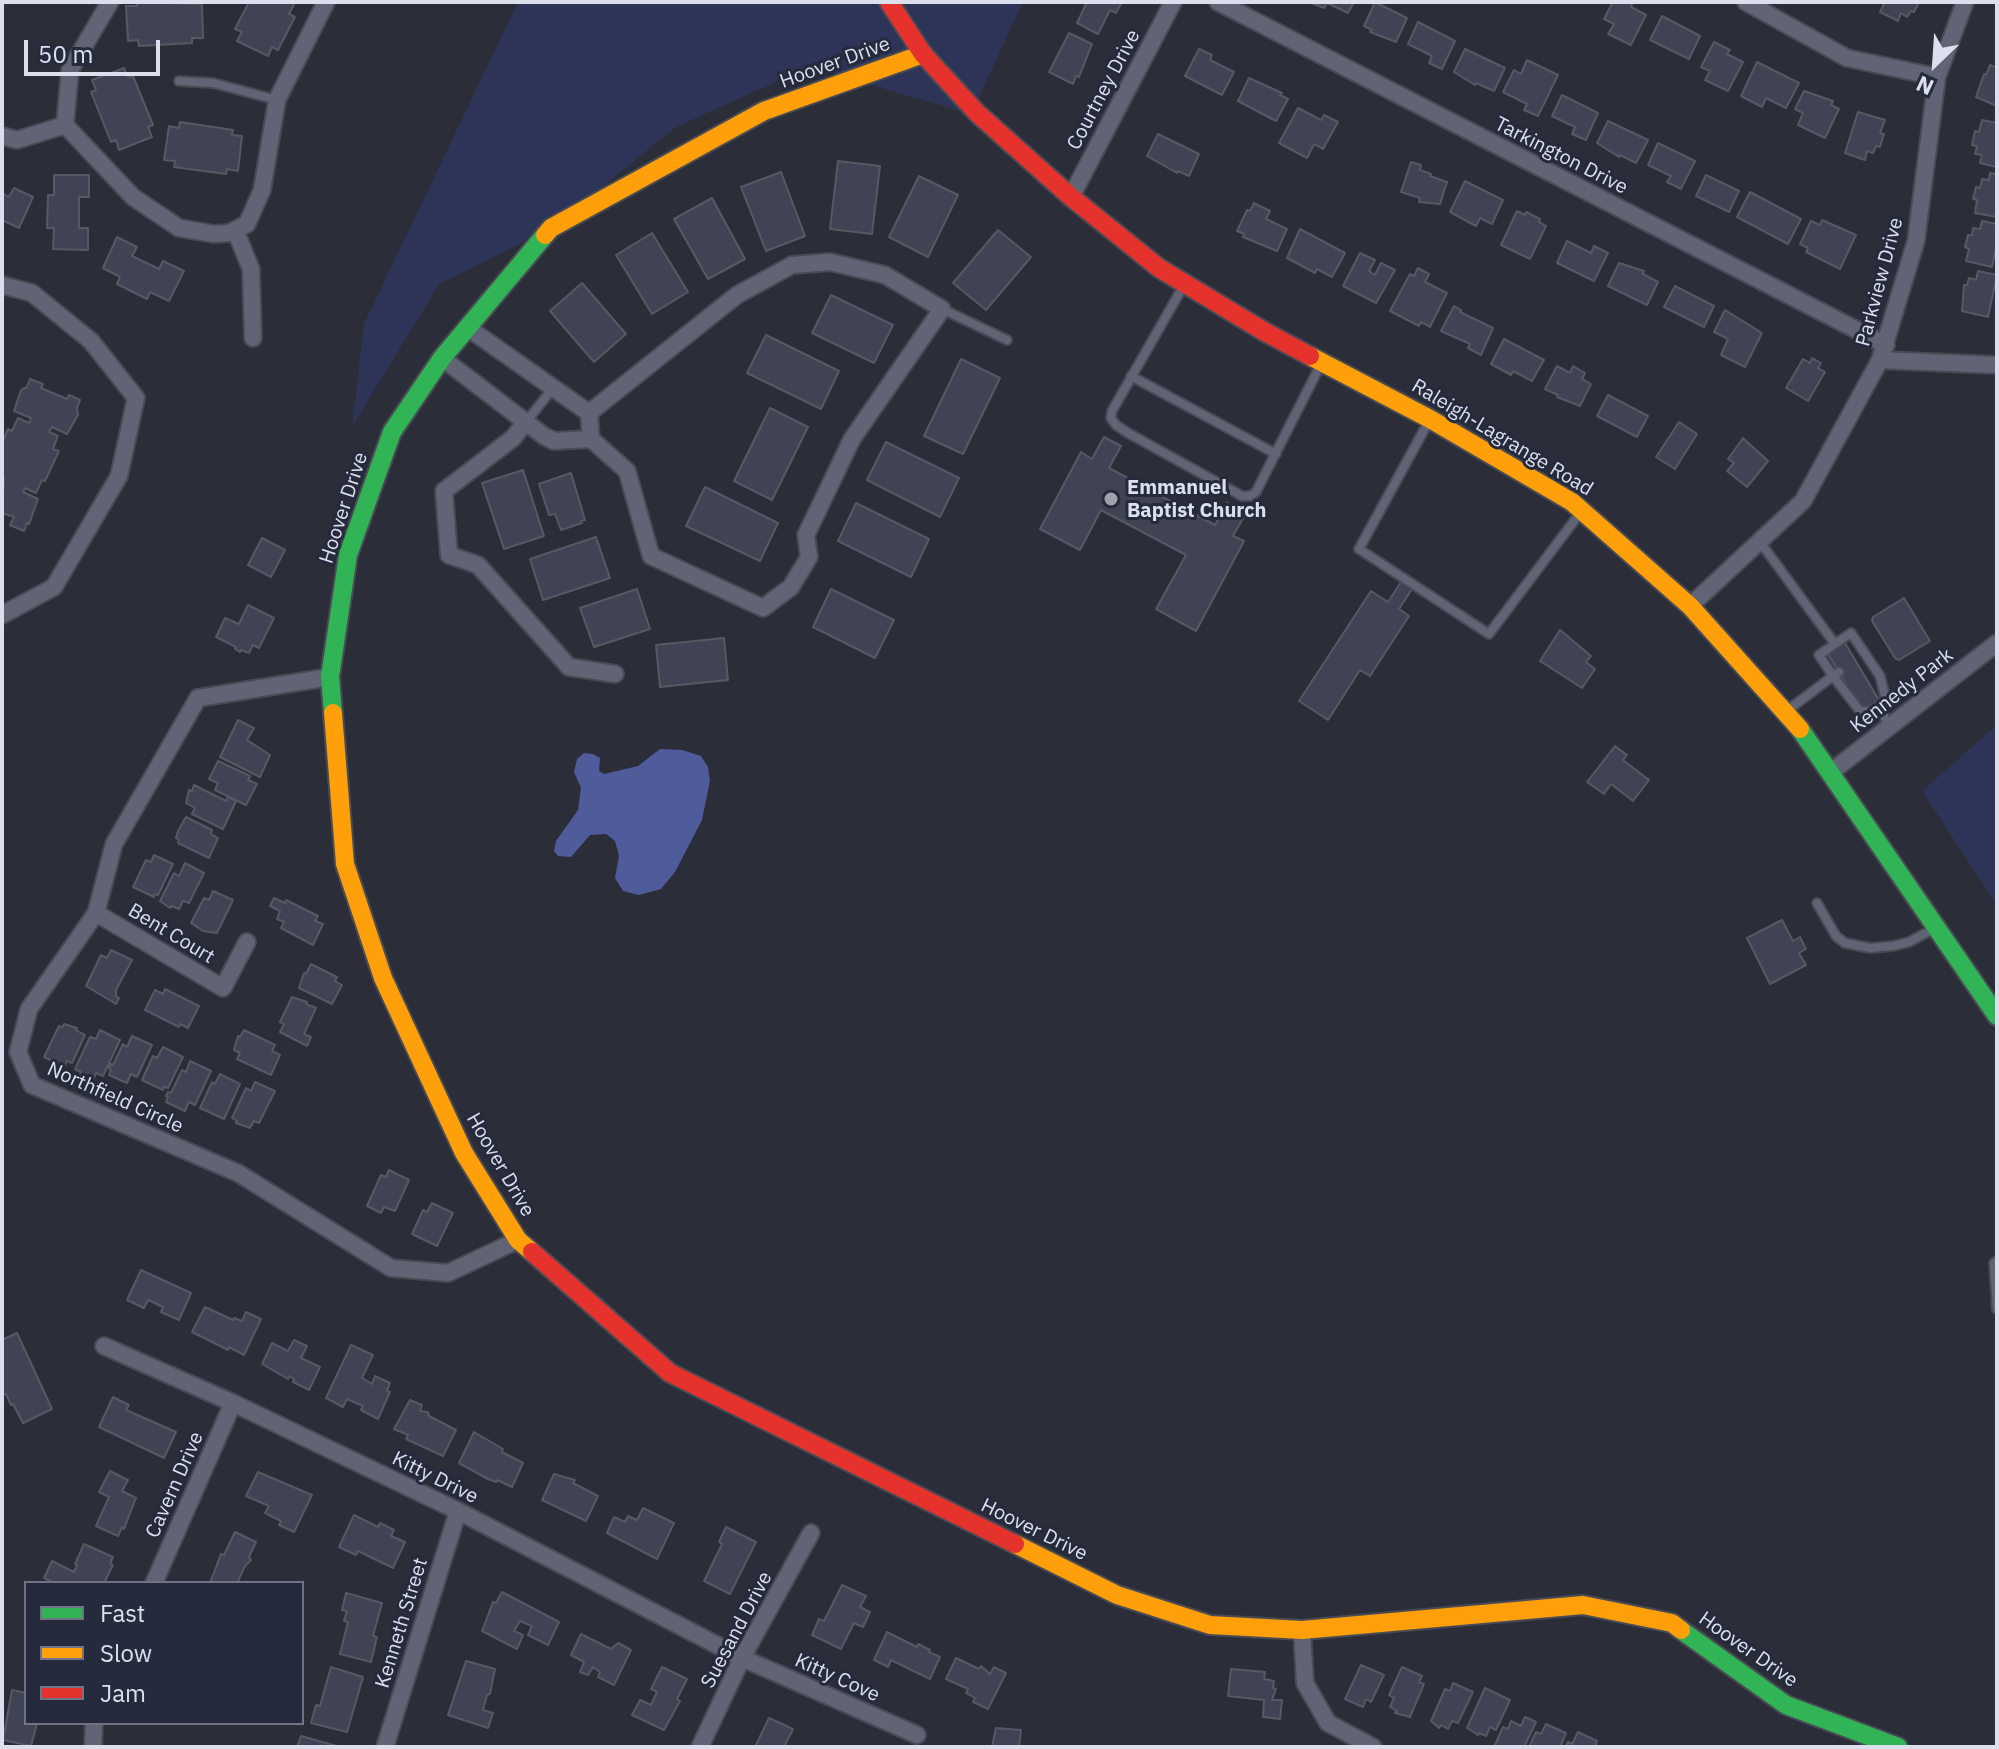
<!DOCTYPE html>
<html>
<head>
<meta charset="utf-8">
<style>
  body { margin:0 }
  #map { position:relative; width:1999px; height:1749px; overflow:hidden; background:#2b2e38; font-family:"IBM Plex Sans",sans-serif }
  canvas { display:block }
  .frame { position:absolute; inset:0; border:4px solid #dce0ec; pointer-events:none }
  .legend { position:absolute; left:24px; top:1581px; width:280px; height:144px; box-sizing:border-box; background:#262a3d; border:2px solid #6f7383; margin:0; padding:10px 14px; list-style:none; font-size:24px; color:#dce0ec }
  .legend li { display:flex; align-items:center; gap:16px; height:40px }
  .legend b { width:40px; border:2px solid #6f7383 }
  .north { position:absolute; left:1895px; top:24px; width:80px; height:80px; -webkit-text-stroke:6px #262a3d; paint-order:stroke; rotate:205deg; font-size:22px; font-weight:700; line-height:32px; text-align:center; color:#dce0ec }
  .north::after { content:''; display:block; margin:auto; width:28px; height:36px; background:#dce0ec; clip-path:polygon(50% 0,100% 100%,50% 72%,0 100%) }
  .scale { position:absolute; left:24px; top:40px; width:136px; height:36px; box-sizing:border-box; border:4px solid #dce0ec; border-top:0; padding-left:10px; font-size:24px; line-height:28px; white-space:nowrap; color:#dce0ec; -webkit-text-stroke:6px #262a3d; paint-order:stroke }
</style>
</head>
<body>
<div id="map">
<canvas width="1999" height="1749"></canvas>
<div class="frame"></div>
<ul class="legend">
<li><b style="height:10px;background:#30b455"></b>Fast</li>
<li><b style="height:10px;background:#ff9f0a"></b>Slow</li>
<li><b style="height:10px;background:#e5322d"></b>Jam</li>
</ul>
<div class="north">N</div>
<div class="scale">50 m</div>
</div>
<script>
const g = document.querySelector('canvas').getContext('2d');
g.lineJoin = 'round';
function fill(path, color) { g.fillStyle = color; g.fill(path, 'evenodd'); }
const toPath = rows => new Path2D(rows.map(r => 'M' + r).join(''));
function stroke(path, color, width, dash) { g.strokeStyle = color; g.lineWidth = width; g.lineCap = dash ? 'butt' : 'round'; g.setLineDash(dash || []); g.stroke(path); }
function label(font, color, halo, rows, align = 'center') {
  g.font = font + ' "IBM Plex Sans",sans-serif'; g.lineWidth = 6; g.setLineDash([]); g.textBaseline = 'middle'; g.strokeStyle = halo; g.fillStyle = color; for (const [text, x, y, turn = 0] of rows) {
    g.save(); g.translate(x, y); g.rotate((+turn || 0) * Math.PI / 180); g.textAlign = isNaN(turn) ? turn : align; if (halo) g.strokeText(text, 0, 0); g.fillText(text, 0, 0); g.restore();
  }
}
const green = toPath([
  [518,2,1023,2,971,114,809,67,676,127,551,228,439,284,352,427,364,324],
  [1997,725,1997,905,1922,791]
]);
const water = toPath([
  [660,749,682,750,701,756,708,767,710,781,702,820,675,872,661,889,639,895,623,891,615,878,619,856,615,841,606,834,590,835,571,857,558,856,554,851,556,841,578,810,581,788,574,772,577,759,584,753,593,754,600,758,599,771,604,774,638,766]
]);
const building = toPath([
  [137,2,202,4,203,38,192,38,192,43,139,46,138,40,128,41,126,6,137,6,137,2],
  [249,2,295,2,289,14,295,17,278,50,272,47,268,56,237,41,242,32,235,29,249,2],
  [1087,2,1122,2,1116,13,1110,10,1098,34,1077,23,1087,2],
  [1354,2,1348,13,1327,3,1324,8,1312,3,1354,2],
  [1375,2,1407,18,1396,42,1370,32,1372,30,1364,26,1375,2],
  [1613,2,1633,2,1631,7,1646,15,1631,45,1608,34,1614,24,1604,19,1613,2],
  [1885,2,1919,2,1914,12,1911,11,1907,17,1901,13,1898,21,1880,12,1885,2],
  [1662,16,1700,36,1689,59,1650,40,1662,16],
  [1418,22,1455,41,1442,69,1429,63,1432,56,1408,44,1418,22],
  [1069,33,1092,44,1079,77,1076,76,1073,84,1049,72,1069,33],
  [1714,42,1730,50,1727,54,1743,62,1728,91,1705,80,1710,71,1701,67,1714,42],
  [1199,49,1212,55,1210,60,1234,72,1222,95,1185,76,1199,49],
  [1465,49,1505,68,1494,91,1476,83,1475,85,1454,72,1465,49],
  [1527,60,1558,75,1538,116,1524,110,1527,104,1503,92,1514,70,1521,74,1527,60],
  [1757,62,1799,83,1786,108,1766,98,1762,107,1741,96,1757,62],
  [1990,65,1997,68,1997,106,1976,97,1984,74,1986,75,1990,65],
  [124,68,128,77,133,76,153,125,148,127,152,137,119,150,116,140,111,142,91,92,96,90,92,80,124,68],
  [1249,78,1282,93,1280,95,1288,99,1276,121,1238,101,1249,78],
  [1804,91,1833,101,1831,105,1839,109,1825,138,1798,125,1803,113,1795,109,1804,91],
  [1562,95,1598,113,1586,140,1572,134,1575,127,1552,116,1562,95],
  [1298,108,1321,120,1324,115,1338,122,1323,149,1314,144,1307,158,1279,143,1298,108],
  [1858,112,1885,120,1880,133,1884,134,1880,147,1876,146,1873,153,1867,151,1865,160,1845,153,1858,112],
  [1982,120,1997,123,1997,167,1980,163,1982,155,1975,154,1977,146,1972,145,1975,131,1979,132,1982,120],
  [1608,121,1648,140,1636,163,1620,155,1619,157,1597,143,1608,121],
  [180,122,233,130,232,135,242,136,238,171,227,169,226,174,174,167,175,161,164,160,169,126,179,128,180,122],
  [1158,134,1199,154,1189,176,1178,171,1177,173,1147,156,1158,134],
  [1658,143,1695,161,1681,189,1667,182,1671,176,1648,165,1658,143],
  [838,161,880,166,872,234,830,229,838,161],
  [1411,162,1421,165,1420,170,1431,174,1430,176,1447,182,1440,204,1419,202,1420,198,1401,192,1411,162],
  [781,172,805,236,766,251,741,187,781,172],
  [1990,173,1997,174,1997,217,1975,213,1977,200,1973,199,1976,187,1980,188,1982,179,1989,180,1990,173],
  [54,175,89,175,89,197,79,197,79,228,88,228,88,250,53,249,54,228,47,228,48,195,54,195,54,175],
  [1706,175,1739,191,1729,212,1696,196,1706,175],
  [919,176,958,195,928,257,889,237,919,176],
  [1465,181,1503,200,1492,224,1480,218,1476,226,1450,212,1465,181],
  [14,188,33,197,19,228,2,220,2,193,9,197,14,188],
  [1750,192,1801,219,1788,244,1737,217,1750,192],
  [712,198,745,259,708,279,674,219,712,198],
  [1254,203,1270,211,1266,219,1287,229,1277,251,1243,237,1244,234,1237,231,1247,210,1250,211,1254,203],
  [1517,211,1525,215,1526,212,1540,219,1539,222,1546,226,1530,259,1501,245,1517,211],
  [1822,220,1856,235,1840,269,1806,252,1808,248,1800,244,1811,221,1820,225,1822,220],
  [1982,221,1997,224,1997,244,1992,267,1966,261,1969,249,1965,247,1968,235,1972,235,1973,228,1980,229,1982,221],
  [1300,229,1345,253,1332,277,1317,269,1315,273,1287,258,1300,229],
  [998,230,1031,257,986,310,953,283,998,230],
  [652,233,688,292,652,314,616,255,652,233],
  [117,237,137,247,132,256,159,269,163,261,184,271,169,301,150,292,147,299,117,284,120,277,103,268,117,237],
  [1567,241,1591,253,1594,246,1608,253,1594,281,1557,263,1567,241],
  [1360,253,1375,260,1369,271,1375,275,1381,263,1395,270,1376,303,1343,286,1360,253],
  [1619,263,1644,271,1643,274,1658,282,1647,305,1608,286,1619,263],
  [1418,268,1429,274,1425,282,1447,293,1430,327,1421,322,1419,326,1390,311,1410,274,1414,276,1418,268],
  [1978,271,1997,275,1988,317,1962,311,1964,285,1967,285,1969,278,1976,280,1978,271],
  [582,283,626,334,594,362,550,311,582,283],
  [1675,286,1714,306,1704,327,1664,307,1675,286],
  [831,295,893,325,874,363,812,333,831,295],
  [1454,306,1461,310,1460,312,1493,328,1481,355,1468,348,1470,344,1441,331,1454,306],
  [1725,310,1762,333,1745,367,1721,355,1728,339,1714,332,1725,310],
  [766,335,839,371,821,409,747,373,766,335],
  [1504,339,1544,360,1532,381,1513,371,1511,375,1491,364,1504,339],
  [1812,358,1821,363,1818,368,1825,372,1808,401,1786,388,1803,359,1810,363,1812,358],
  [961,359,1000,378,963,454,924,436,961,359],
  [1557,366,1570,373,1573,366,1585,373,1582,379,1591,384,1580,406,1557,397,1558,395,1545,389,1557,366],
  [30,379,43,384,41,388,67,399,69,395,80,400,77,408,78,415,67,434,52,427,49,432,58,436,53,449,59,451,45,481,42,480,36,493,25,488,23,492,38,499,29,524,27,523,24,531,10,525,14,517,2,513,4,478,2,477,2,443,8,429,12,431,18,418,29,423,31,418,14,411,21,390,27,387,30,379],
  [1608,395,1648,416,1637,437,1597,416,1608,395],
  [770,408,808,427,772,500,734,481,770,408],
  [1679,422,1697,434,1675,469,1656,457,1679,422],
  [1104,437,1121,446,1109,468,1215,525,1227,503,1246,513,1233,536,1244,541,1196,631,1156,609,1186,555,1101,510,1080,550,1040,529,1081,452,1092,459,1104,437],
  [1743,438,1768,461,1747,487,1727,471,1734,463,1728,459,1743,438],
  [886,442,959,478,940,517,867,480,886,442],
  [523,470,544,536,504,549,482,483,523,470],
  [571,473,585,520,581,521,582,523,561,530,555,514,549,515,539,484,571,473],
  [705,487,778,523,760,561,686,526,705,487],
  [856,503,929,539,911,577,838,541,856,503],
  [596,537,610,578,543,600,530,559,596,537],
  [262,538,285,550,271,577,248,565,262,538],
  [1401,582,1412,589,1399,609,1409,616,1370,676,1360,670,1328,720,1299,701,1371,591,1388,602,1401,582],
  [637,589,650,629,594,647,580,608,637,589],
  [831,589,894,620,875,658,813,627,831,589],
  [1904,598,1930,641,1899,660,1895,658,1872,621,1873,617,1904,598],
  [248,605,274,618,259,648,253,645,249,653,241,650,240,652,235,649,236,647,216,637,225,618,239,624,248,605],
  [1560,630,1591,656,1586,662,1595,669,1582,688,1540,661,1560,630],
  [724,638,728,680,660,687,656,645,724,638],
  [1845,643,1879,700,1862,710,1828,654,1845,643],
  [238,720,254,728,247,740,270,755,260,777,220,757,238,720],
  [1615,746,1627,755,1623,760,1649,780,1633,801,1611,784,1604,794,1587,782,1615,746],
  [218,761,250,776,248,780,257,784,246,805,215,790,218,783,209,779,218,761],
  [194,785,226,801,228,797,236,801,223,829,192,814,195,808,186,803,189,790,192,791,194,785],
  [186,817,212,830,211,834,218,838,209,858,178,843,179,840,176,838,178,831,186,817],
  [154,855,173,864,158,895,155,894,154,897,133,887,146,860,151,862,154,855],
  [185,863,204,873,189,903,183,901,179,909,171,906,170,908,160,901,174,873,179,876,185,863],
  [213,891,233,900,217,933,203,931,191,923,204,898,209,900,213,891],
  [274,898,285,903,286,900,318,916,315,921,323,924,313,945,281,928,284,922,277,919,280,911,270,906,274,898],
  [1782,920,1793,941,1800,937,1806,949,1799,953,1806,965,1770,984,1747,938,1782,920],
  [111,950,132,960,116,990,116,996,119,998,116,1004,86,986,101,955,107,958,111,950],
  [311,964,337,977,335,981,342,985,332,1004,299,988,304,973,306,974,311,964],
  [165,989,199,1006,188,1028,180,1024,179,1027,145,1010,155,990,163,994,165,989],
  [292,997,307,1002,306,1004,316,1008,304,1034,311,1037,307,1046,280,1032,284,1024,280,1022,292,997],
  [64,1024,77,1028,76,1030,85,1035,72,1063,67,1061,61,1074,53,1071,57,1063,44,1057,59,1026,63,1027,64,1024],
  [100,1030,120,1040,103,1076,96,1073,94,1078,80,1074,81,1072,75,1069,90,1037,96,1039,100,1030],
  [244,1030,275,1045,272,1051,280,1055,271,1075,237,1059,240,1053,234,1050,238,1036,240,1037,244,1030],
  [132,1036,152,1045,137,1077,131,1074,127,1083,109,1075,111,1070,109,1068,111,1064,113,1065,123,1044,127,1047,132,1036],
  [163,1047,183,1057,168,1088,164,1087,163,1090,142,1080,153,1056,157,1058,163,1047],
  [190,1061,211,1071,195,1105,189,1102,185,1111,166,1102,168,1097,166,1096,168,1092,171,1093,182,1070,186,1072,190,1061],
  [220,1074,240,1084,224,1119,200,1108,212,1082,215,1084,220,1074],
  [255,1082,275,1091,259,1123,254,1121,250,1128,236,1123,237,1121,232,1118,246,1088,251,1091,255,1082],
  [389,1170,409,1180,395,1211,384,1207,381,1213,367,1206,381,1175,386,1177,389,1170],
  [432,1203,453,1213,437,1246,412,1234,423,1210,427,1212,432,1203],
  [141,1270,191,1293,179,1320,161,1312,163,1307,148,1300,144,1308,127,1300,141,1270],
  [205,1307,233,1320,234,1318,242,1321,246,1312,261,1319,244,1355,229,1347,228,1350,192,1332,205,1307],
  [17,1333,52,1409,23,1423,13,1404,11,1405,6,1394,2,1395,2,1340,17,1333],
  [294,1340,307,1346,301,1358,320,1367,309,1390,293,1382,294,1379,289,1376,288,1379,262,1364,272,1343,288,1351,294,1340],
  [351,1345,373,1355,362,1378,372,1384,375,1376,390,1383,387,1391,390,1392,378,1419,361,1410,363,1406,347,1399,343,1407,326,1398,351,1345],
  [113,1397,129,1405,126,1410,176,1432,164,1458,99,1427,113,1397],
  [410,1400,422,1405,420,1411,428,1412,429,1416,456,1430,443,1456,406,1439,408,1435,394,1429,410,1400],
  [474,1432,503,1449,502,1452,523,1463,512,1487,497,1480,496,1482,488,1479,459,1463,474,1432],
  [110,1471,128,1480,122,1491,136,1498,124,1529,122,1527,118,1536,96,1526,109,1497,99,1492,110,1471],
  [258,1472,312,1495,294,1532,279,1525,281,1521,265,1513,269,1506,246,1496,258,1472],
  [554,1474,575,1480,573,1483,598,1496,586,1521,542,1500,554,1474],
  [643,1508,674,1523,657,1559,607,1533,614,1517,625,1522,628,1516,637,1520,643,1508],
  [354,1515,378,1527,380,1523,394,1530,391,1536,405,1542,393,1568,358,1551,356,1555,339,1547,354,1515],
  [726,1527,756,1542,730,1594,704,1581,722,1544,719,1542,726,1527],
  [235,1532,256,1542,249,1557,251,1560,245,1566,237,1583,210,1583,221,1554,224,1555,235,1532],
  [84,1544,113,1557,110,1564,113,1565,104,1583,54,1583,44,1578,52,1561,74,1572,77,1565,75,1564,84,1544],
  [842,1585,866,1596,860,1607,870,1612,863,1627,854,1623,841,1649,812,1635,819,1619,824,1621,842,1585],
  [502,1592,559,1622,548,1645,528,1635,532,1626,520,1621,514,1631,523,1635,517,1649,482,1631,493,1602,496,1603,502,1592],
  [346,1593,382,1603,373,1636,377,1637,371,1662,340,1654,348,1622,344,1621,347,1611,342,1610,346,1593],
  [887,1632,917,1647,918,1644,930,1650,929,1652,940,1657,930,1679,891,1660,888,1667,874,1660,887,1632],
  [581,1634,611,1649,618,1643,631,1650,614,1685,598,1677,600,1672,593,1667,588,1675,580,1672,584,1662,571,1655,581,1634],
  [956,1658,979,1669,981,1666,990,1674,994,1667,1006,1673,988,1709,973,1702,975,1698,966,1693,968,1689,946,1679,956,1658],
  [466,1661,495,1669,490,1694,487,1695,483,1710,493,1713,488,1728,448,1715,466,1661],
  [1361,1665,1384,1675,1371,1702,1366,1699,1363,1707,1345,1699,1361,1665],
  [331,1667,363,1677,347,1732,311,1723,316,1705,320,1706,331,1667],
  [662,1667,687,1679,677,1699,680,1701,664,1730,632,1715,640,1700,651,1705,657,1692,651,1689,662,1667],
  [1402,1667,1422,1676,1419,1682,1424,1684,1410,1717,1395,1713,1397,1711,1390,1707,1394,1698,1389,1695,1402,1667],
  [1231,1669,1265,1672,1264,1679,1274,1681,1273,1688,1276,1689,1272,1700,1282,1700,1280,1719,1263,1717,1264,1700,1228,1696,1231,1669],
  [1453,1683,1473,1692,1458,1723,1452,1721,1448,1729,1441,1725,1439,1728,1431,1721,1445,1689,1450,1691,1453,1683],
  [1485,1688,1510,1700,1496,1730,1490,1727,1486,1736,1479,1733,1478,1735,1467,1728,1485,1688],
  [12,1690,26,1693,26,1723,37,1723,31,1746,3,1740,12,1690],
  [1525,1717,1536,1722,1524,1747,1494,1747,1503,1727,1508,1729,1511,1721,1521,1726,1525,1717],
  [769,1718,793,1729,784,1747,755,1747,769,1718],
  [1546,1724,1566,1733,1560,1747,1529,1747,1536,1732,1541,1734,1546,1724],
  [996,1728,1021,1730,1019,1747,992,1747,996,1728],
  [1578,1732,1597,1741,1595,1747,1565,1747,1568,1742,1572,1744,1578,1732],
  [301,1736,340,1747,297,1747,301,1736]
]);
const lane = toPath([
  [179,81,213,83,277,100],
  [1184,285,1112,411,1111,418,1116,425,1128,433,1242,496,1250,496,1256,492,1322,362],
  [942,309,1007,340],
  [1131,376,1276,454],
  [1430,419,1359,549,1489,634,1580,513],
  [526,422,553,388],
  [1760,542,1835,644],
  [1839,672,1833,676,1860,711,1869,711,1878,706,1889,725],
  [1788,710,1833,676,1819,655,1851,633,1880,676,1886,700,1878,706],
  [1817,903,1836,936,1845,943,1870,948,1893,946,1909,942,1935,928],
  [1997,1261,1994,1263,1997,1309]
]);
const street = toPath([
  [1218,2,1886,345],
  [1746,2,1847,58,1937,77],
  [65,125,133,197,179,228,214,234,229,233,247,224,262,190,277,100,326,2],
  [65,125,70,70,110,2],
  [2,136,17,140,65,125],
  [1071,197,1173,2],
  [235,230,251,269,253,338],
  [2,285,32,293,91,341,136,398,119,476,54,587,2,615],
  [468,328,589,413,737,295,792,265,830,262,885,275,942,309,852,439,806,535,809,557,791,587,763,608,651,556,627,471,591,439,589,413],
  [442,358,544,436,554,441,591,439],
  [1880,360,1997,365],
  [525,423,513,438,444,491,449,555,478,565,569,667,615,674],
  [1690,606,1803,501,1880,360,1916,241,1937,77,1965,2],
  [330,677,198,698,114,844,96,913,29,1009,18,1052,32,1085,238,1173,391,1268,448,1273,518,1240],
  [1831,772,1997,643],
  [96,913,223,988,247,942],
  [104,1346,233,1403,458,1511,742,1658,917,1735],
  [154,1583,233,1403],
  [1302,1630,1305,1683,1328,1723,1373,1747],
  [93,1747,94,1723],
  [385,1747,458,1511],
  [700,1747,742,1658,811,1533]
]);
const fast = toPath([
  [333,713,330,677,348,555,392,432,442,358,545,235],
  [1800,729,1997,1016],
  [1681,1630,1786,1705,1898,1747]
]);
const slow = toPath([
  [545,235,551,228,764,111,923,54],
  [1310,356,1430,419,1572,502,1690,606,1800,729],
  [333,713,345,864,383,978,464,1153,518,1240,532,1252],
  [1015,1544,1117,1595,1210,1625,1302,1630,1583,1605,1672,1623,1681,1630]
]);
const jam = toPath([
  [889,2,923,54,977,113,1071,197,1159,268,1265,332,1310,356],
  [532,1252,670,1373,1015,1544]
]);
const markers = [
  [1111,499,8,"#9ea2ad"]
];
const streetNames = [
  ["Hoover Drive",835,63,-20],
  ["Courtney Drive",1104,90,-62],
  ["Tarkington Drive",1561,156,27],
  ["Parkview Drive",1880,282,-75],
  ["Raleigh-Lagrange Road",1502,438,31],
  ["Hoover Drive",344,508,-72],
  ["Kennedy Park",1902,691,-38],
  ["Bent Court",171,934,31],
  ["Northfield Circle",115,1098,24],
  ["Hoover Drive",500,1165,60],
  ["Kitty Drive",435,1478,26],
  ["Cavern Drive",175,1485,-66],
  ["Hoover Drive",1034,1530,26],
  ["Kenneth Street",402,1623,-73],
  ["Suesand Drive",737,1630,-62],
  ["Hoover Drive",1748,1650,35],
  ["Kitty Cove",837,1678,24]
];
const poiNames = [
  ["Emmanuel",1127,488],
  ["Baptist Church",1127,511]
];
fill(green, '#2e3457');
fill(water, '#4f5b9a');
fill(building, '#3f4354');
stroke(building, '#575962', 2);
stroke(lane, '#484b54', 12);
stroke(street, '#484b54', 20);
stroke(fast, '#484b54', 22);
stroke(slow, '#484b54', 22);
stroke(jam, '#484b54', 22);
stroke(lane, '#616474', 8);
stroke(street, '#616474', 16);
stroke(fast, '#30b455', 18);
stroke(slow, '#ff9f0a', 18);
stroke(jam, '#e5322d', 18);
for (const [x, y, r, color] of markers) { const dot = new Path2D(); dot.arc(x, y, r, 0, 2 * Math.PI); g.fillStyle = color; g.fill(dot); stroke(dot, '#262a3d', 3); }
label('20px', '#dce0ec', '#262a3d', streetNames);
label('bold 20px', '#dce0ec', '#262a3d', poiNames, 'left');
</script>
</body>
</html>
